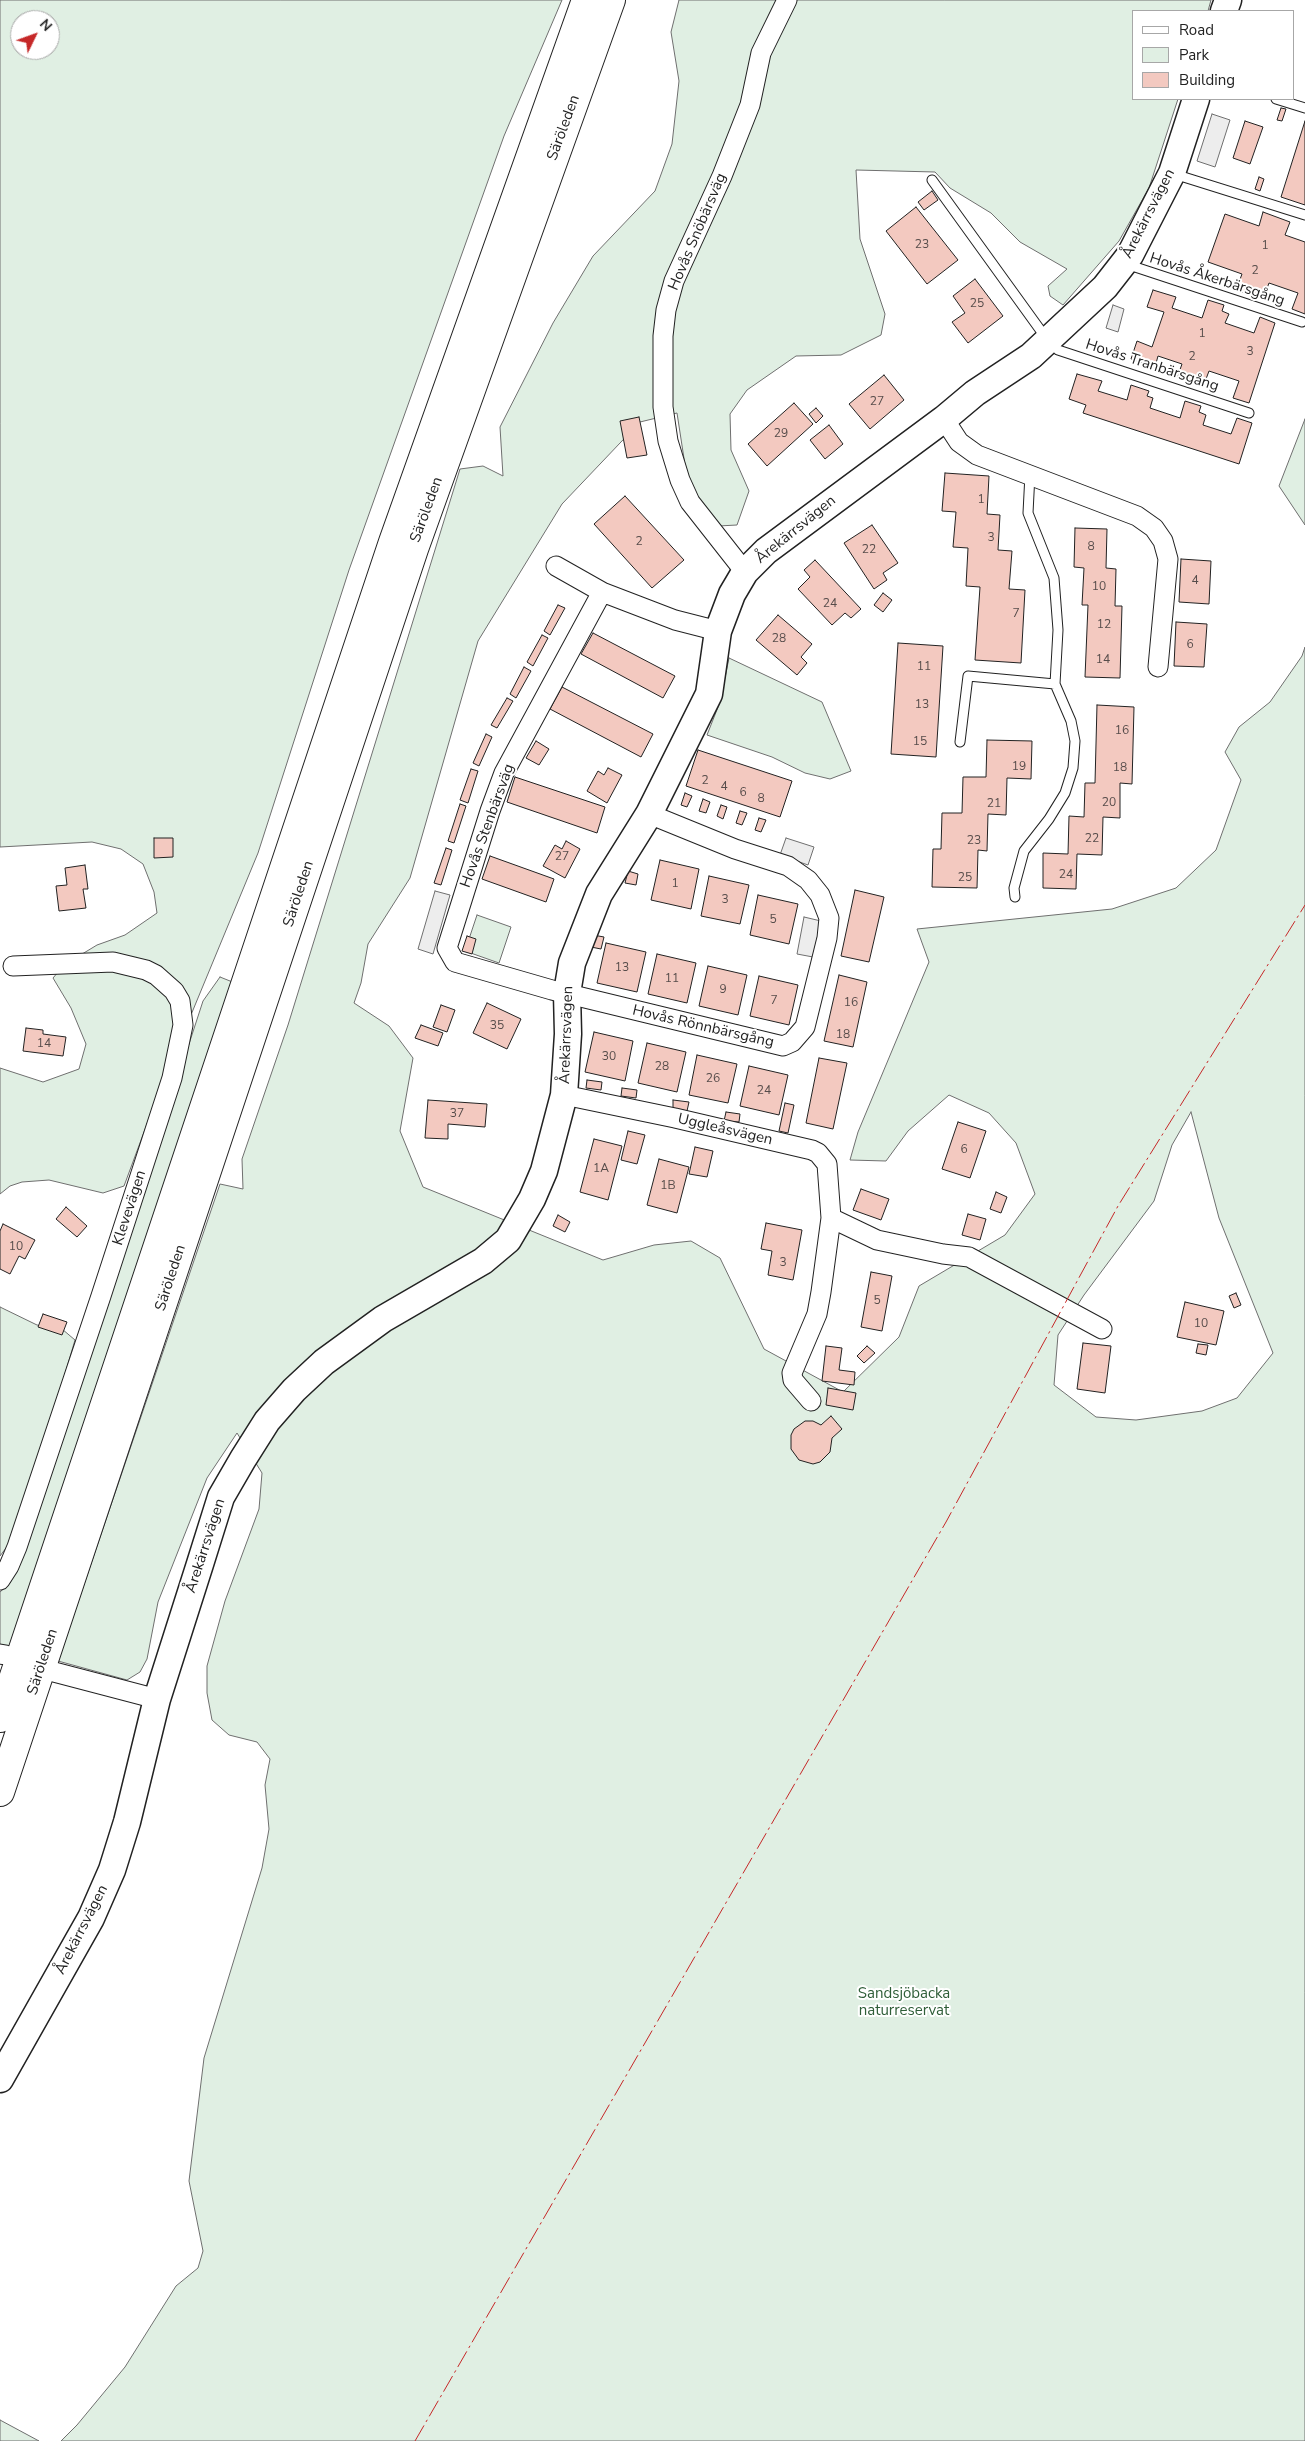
<!DOCTYPE html>
<html>
<head>
<meta charset="utf-8">
<style>
  body { margin:0 }
  #map { position:relative; width:1305px; height:2441px; overflow:hidden; background:#fff; font-family:"Nunito Sans",sans-serif }
  canvas { display:block }
  .legend { position:absolute; left:1132px; top:10px; width:162px; height:90px; box-sizing:border-box; background:#fff; border:1px solid #a7a7a7; margin:0; padding:6px 9px; list-style:none; font-size:15px; color:#222 }
  .legend li { display:flex; align-items:center; gap:10px; height:25px }
  .legend b { width:25px; border:1px solid #a7a7a7 }
  .north { position:absolute; left:10px; top:10px; width:50px; height:50px; box-sizing:border-box; background:#fff; border:1px solid #a7a7a7; border-radius:50%; rotate:48deg; font-size:14px; font-weight:700; line-height:20px; text-align:center; color:#222 }
  .north::after { content:''; display:block; margin:auto; width:18px; height:22px; background:#c62828; clip-path:polygon(50% 0,100% 100%,50% 72%,0 100%) }
</style>
</head>
<body>
<div id="map">
<canvas width="1305" height="2441"></canvas>
<ul class="legend">
<li><b style="height:6px;background:#fff"></b>Road</li>
<li><b style="height:14px;background:#e0efe3"></b>Park</li>
<li><b style="height:14px;background:#f3c9c0"></b>Building</li>
</ul>
<div class="north">N</div>
</div>
<script>
const g = document.querySelector('canvas').getContext('2d');
g.lineJoin = 'round';
function fill(path, color) { g.fillStyle = color; g.fill(path, 'evenodd'); }
const toPath = rows => new Path2D(rows.map(r => 'M' + r).join(''));
function stroke(path, color, width, dash) { g.strokeStyle = color; g.lineWidth = width; g.lineCap = dash ? 'butt' : 'round'; g.setLineDash(dash || []); g.stroke(path); }
function label(font, color, halo, rows, align = 'center') {
  g.font = font + ' "Nunito Sans",sans-serif'; g.lineWidth = 4; g.setLineDash([]); g.textBaseline = 'middle'; g.strokeStyle = halo; g.fillStyle = color; for (const [text, x, y, turn = 0] of rows) {
    g.save(); g.translate(x, y); g.rotate((+turn || 0) * Math.PI / 180); g.textAlign = isNaN(turn) ? turn : align; if (halo) g.strokeText(text, 0, 0); g.fillText(text, 0, 0); g.restore();
  }
}
const green = toPath([
  [0,0,562,0,504,136,349,570,258,853,157,1097,124,1186,103,1193,49,1180,22,1182,10,1186,0,1194,0,1068,43,1082,79,1069,86,1044,71,1008,53,978,64,965,97,945,125,935,157,913,154,892,143,864,121,849,92,842,0,847,0,0],
  [20,20,50,20,50,50,20,50,20,20],
  [679,0,1211,0,1208,11,1134,11,1134,99,1178,99,1149,188,1119,241,1063,305,1050,296,1048,286,1067,269,1020,242,991,213,950,188,935,172,856,170,860,239,885,314,881,335,841,355,796,356,747,390,730,414,731,450,749,491,737,525,718,526,701,506,687,478,677,413,640,422,562,504,478,641,410,878,368,944,361,983,354,1003,389,1026,413,1058,400,1131,423,1187,603,1260,654,1245,691,1241,720,1258,764,1349,843,1392,899,1337,919,1286,1005,1235,1035,1194,1016,1143,989,1113,949,1095,908,1131,886,1161,850,1160,858,1132,929,962,917,929,1112,909,1176,888,1216,850,1241,780,1225,752,1239,727,1270,702,1302,656,1305,647,1305,2441,61,2441,77,2425,125,2367,176,2286,198,2268,203,2251,189,2181,204,2058,262,1868,269,1829,265,1785,270,1759,257,1742,229,1735,212,1720,207,1693,207,1666,225,1601,259,1509,262,1473,237,1433,207,1478,158,1602,147,1659,140,1672,127,1680,58,1661,220,1184,243,1189,242,1159,288,1025,460,469,483,466,503,476,500,427,553,323,593,256,655,191,672,144,679,81,671,32,679,0],
  [1191,1112,1219,1218,1273,1353,1237,1398,1202,1411,1136,1420,1096,1417,1054,1385,1058,1335,1084,1295,1154,1201,1172,1145,1191,1112],
  [1305,419,1305,525,1279,486,1305,419],
  [729,658,822,702,851,771,830,779,805,773,772,757,707,735,720,702,729,658],
  [477,915,511,927,499,963,465,951,477,915],
  [220,977,235,983,11,1650,0,1646,0,1592,10,1583,22,1556,203,1001,220,977],
  [0,1307,37,1325,62,1329,75,1340,30,1492,9,1544,0,1556,0,1307],
  [0,2420,39,2441,0,2441,0,2420]
]);
const parking = toPath([
  [1212,114,1230,120,1215,167,1197,161,1212,114],
  [1113,305,1124,309,1118,332,1106,328,1113,305],
  [786,838,814,847,808,865,780,855,786,838],
  [435,891,450,895,433,954,418,949,435,891],
  [804,917,821,921,813,957,797,954,804,917]
]);
const building = toPath([
  [1281,108,1286,109,1282,121,1277,120,1281,108],
  [1245,121,1263,127,1250,164,1233,158,1245,121],
  [1305,121,1305,205,1281,197,1305,121],
  [1259,177,1264,179,1260,191,1255,189,1259,177],
  [932,191,938,200,924,210,918,202,932,191],
  [916,207,958,260,927,284,886,231,916,207],
  [1263,212,1290,222,1285,235,1305,242,1305,314,1292,309,1298,293,1269,283,1263,299,1236,290,1242,274,1208,262,1225,214,1259,226,1263,212],
  [975,279,1003,316,968,343,952,322,965,313,953,296,975,279],
  [1153,290,1176,297,1172,308,1202,318,1208,300,1224,305,1222,311,1229,314,1225,323,1254,333,1260,317,1275,323,1249,403,1233,398,1239,381,1209,371,1203,387,1177,378,1182,364,1158,356,1155,367,1131,359,1137,341,1152,347,1164,312,1147,307,1153,290],
  [1077,374,1102,381,1098,391,1127,400,1131,385,1149,391,1147,396,1153,398,1150,408,1180,418,1185,401,1201,406,1199,412,1206,415,1203,425,1231,434,1237,418,1252,423,1239,464,1083,413,1086,405,1069,399,1077,374],
  [884,375,904,400,870,429,849,404,884,375],
  [794,403,813,424,767,466,748,444,794,403],
  [816,408,823,416,816,423,809,414,816,408],
  [639,417,647,455,627,458,620,421,639,417],
  [829,425,843,444,825,459,810,440,829,425],
  [945,473,989,476,987,514,1000,515,998,550,1012,551,1009,589,1025,590,1021,663,975,660,980,587,966,586,968,548,953,547,956,512,942,511,945,473],
  [625,496,684,560,652,588,594,524,625,496],
  [872,525,898,563,883,573,887,580,874,589,844,543,872,525],
  [1075,528,1107,529,1106,568,1116,569,1115,606,1122,606,1120,678,1085,677,1088,605,1082,605,1084,568,1074,567,1075,528],
  [1181,559,1211,561,1209,604,1179,602,1181,559],
  [815,560,861,609,851,618,845,613,832,625,798,589,810,577,804,570,815,560],
  [883,593,892,600,883,612,874,605,883,593],
  [558,605,565,608,550,635,544,631,558,605],
  [778,615,812,644,801,657,807,663,797,675,756,640,778,615],
  [1176,622,1207,624,1204,667,1174,666,1176,622],
  [593,633,675,676,663,698,581,654,593,633],
  [542,635,548,638,533,666,527,662,542,635],
  [898,643,943,646,936,757,891,754,898,643],
  [524,667,531,671,516,698,510,694,524,667],
  [562,687,653,734,641,757,550,709,562,687],
  [507,698,513,701,497,728,491,725,507,698],
  [1097,705,1134,707,1132,784,1120,783,1120,818,1103,817,1102,855,1077,854,1076,889,1043,888,1043,853,1068,854,1069,816,1084,817,1085,783,1095,783,1097,705],
  [486,734,492,737,479,766,473,763,486,734],
  [987,740,1032,741,1031,779,1007,778,1006,815,988,814,987,851,978,850,977,888,932,887,933,849,941,849,942,813,962,813,963,777,986,777,987,740],
  [536,741,549,749,539,765,526,758,536,741],
  [698,750,792,781,780,817,686,786,698,750],
  [608,768,622,775,607,803,587,791,598,771,604,775,608,768],
  [471,769,478,771,468,803,460,800,471,769],
  [515,777,605,807,597,833,507,802,515,777],
  [685,793,692,796,687,807,681,805,685,793],
  [703,799,710,802,706,813,699,811,703,799],
  [460,804,466,806,454,843,448,841,460,804],
  [721,805,727,807,723,819,717,816,721,805],
  [740,811,747,813,742,825,736,823,740,811],
  [759,818,766,820,761,832,755,830,759,818],
  [154,838,173,838,173,857,154,858,154,838],
  [566,841,580,849,565,878,543,866,555,845,562,849,566,841],
  [446,848,452,850,441,885,434,883,446,848],
  [490,856,554,879,546,902,482,879,490,856],
  [660,860,699,869,691,909,651,900,660,860],
  [85,865,88,889,83,889,86,908,59,911,56,886,67,885,65,868,85,865],
  [628,871,638,874,636,885,625,883,628,871],
  [709,876,749,885,740,924,701,916,709,876],
  [855,890,884,897,869,962,841,956,855,890],
  [758,895,798,904,789,944,750,935,758,895],
  [593,935,604,937,601,949,591,947,593,935],
  [467,936,476,939,472,954,462,951,467,936],
  [606,943,646,952,637,992,597,983,606,943],
  [657,954,696,963,687,1003,648,994,657,954],
  [708,966,747,975,738,1015,699,1006,708,966],
  [839,975,867,982,853,1047,824,1041,839,975],
  [759,976,798,985,789,1025,750,1016,759,976],
  [487,1003,521,1019,507,1049,473,1033,487,1003],
  [441,1005,455,1010,447,1032,433,1027,441,1005],
  [421,1025,443,1033,438,1046,415,1038,421,1025],
  [26,1028,43,1030,43,1034,66,1037,63,1056,23,1051,26,1028],
  [594,1032,633,1041,625,1081,585,1072,594,1032],
  [647,1043,686,1052,677,1092,638,1083,647,1043],
  [697,1055,737,1064,728,1103,689,1095,697,1055],
  [819,1058,847,1063,833,1129,806,1123,819,1058],
  [749,1066,788,1075,779,1115,740,1106,749,1066],
  [587,1080,602,1082,601,1090,586,1088,587,1080],
  [622,1088,637,1090,636,1098,621,1096,622,1088],
  [428,1100,487,1104,485,1127,448,1124,448,1139,425,1138,428,1100],
  [673,1100,689,1102,687,1111,673,1108,673,1100],
  [785,1103,794,1105,788,1133,779,1131,785,1103],
  [726,1112,740,1114,739,1122,724,1121,726,1112],
  [958,1122,986,1131,970,1178,942,1169,958,1122],
  [628,1131,645,1135,637,1164,621,1160,628,1131],
  [594,1139,622,1146,608,1200,580,1192,594,1139],
  [695,1147,713,1151,707,1177,689,1174,695,1147],
  [659,1159,689,1167,677,1213,647,1205,659,1159],
  [861,1189,889,1199,881,1220,853,1210,861,1189],
  [996,1192,1007,1197,1001,1213,990,1209,996,1192],
  [66,1207,87,1226,77,1237,56,1219,66,1207],
  [968,1214,986,1219,980,1240,962,1235,968,1214],
  [558,1215,570,1222,565,1232,553,1226,558,1215],
  [766,1223,802,1230,793,1280,768,1275,772,1251,761,1249,766,1223],
  [3,1224,35,1240,25,1259,19,1256,10,1274,0,1269,0,1231,3,1224],
  [871,1272,892,1276,882,1331,861,1327,871,1272],
  [1236,1293,1241,1305,1234,1308,1229,1296,1236,1293],
  [1185,1302,1224,1311,1216,1345,1177,1337,1185,1302],
  [43,1314,67,1322,62,1335,38,1327,43,1314],
  [1083,1343,1111,1346,1105,1393,1077,1389,1083,1343],
  [1198,1344,1208,1345,1206,1355,1196,1353,1198,1344],
  [826,1346,842,1348,839,1370,855,1372,854,1385,822,1381,826,1346],
  [867,1346,875,1353,864,1363,857,1356,867,1346],
  [828,1388,856,1393,853,1410,826,1405,828,1388],
  [831,1416,842,1429,832,1438,830,1452,820,1462,813,1464,799,1460,791,1449,791,1435,794,1429,805,1421,813,1421,821,1425,831,1416]
]);
const lane = toPath([
  [1276,99,1305,108],
  [1174,174,1305,215],
  [932,180,1041,331,1058,350,1249,413],
  [1126,264,1302,322],
  [960,742,968,676,1055,684],
  [1015,897,1014,888,1024,851,1049,819,1065,793,1073,768,1075,741,1071,721,1055,684,1058,630,1054,578,1028,513,1030,474]
]);
const street = toPath([
  [944,419,959,442,977,455,1137,516,1154,528,1163,541,1168,559,1158,667],
  [556,566,602,592],
  [745,572,690,502,680,480,668,441,663,407,663,336,666,310,674,281,722,176,750,105,761,53,787,0],
  [649,814,735,849,788,866,808,880,820,895,829,918,827,938,805,1027,792,1042,783,1046,552,990,455,962,447,948,490,811,504,773,602,592,675,620,718,631],
  [564,1095,675,1118,812,1150,818,1153,827,1164,831,1218,821,1292,817,1314,792,1373,793,1380,811,1401],
  [831,1218,877,1240,943,1254,969,1257,1102,1329],
  [0,1580,9,1566,17,1547,101,1296,172,1078,183,1025,180,1001,174,991,156,975,146,970,113,962,13,966],
  [0,1654,6,1655],
  [54,1672,157,1699]
]);
const secondary = toPath([
  [1224,11,1228,0],
  [0,2079,91,1918,112,1870,127,1822,157,1699,200,1564,221,1497,243,1459,267,1421,294,1390,324,1362,383,1319,483,1261,508,1240,532,1199,544,1171,564,1095,568,1034,567,993,572,963,599,894,649,814,709,694,718,631,732,594,745,572,766,551,944,419,975,393,1031,356,1105,287,1130,255,1172,173,1196,99]
]);
const primary = toPath([
  [0,1718,393,542,586,0],
  [0,1792,414,549,611,0]
]);
const power = toPath([
  [415,2441,946,1522,1118,1206,1305,905]
]);
const numberNames = [
  ["23",922,245],
  ["1",1265,246],
  ["2",1255,271],
  ["25",977,304],
  ["1",1202,334],
  ["3",1250,352],
  ["2",1192,357],
  ["27",877,402],
  ["29",781,434],
  ["1",981,500],
  ["3",991,538],
  ["2",639,542],
  ["8",1091,547],
  ["22",869,550],
  ["4",1195,581],
  ["10",1099,587],
  ["24",830,604],
  ["7",1016,614],
  ["12",1104,625],
  ["28",779,639],
  ["6",1190,645],
  ["14",1103,660],
  ["11",924,667],
  ["13",922,705],
  ["16",1122,731],
  ["15",920,742],
  ["19",1019,767],
  ["18",1120,768],
  ["2",705,781],
  ["4",724,787],
  ["6",743,793],
  ["8",761,799],
  ["20",1109,803],
  ["21",994,804],
  ["22",1092,839],
  ["23",974,841],
  ["27",562,857],
  ["24",1066,875],
  ["25",965,878],
  ["1",675,884],
  ["3",725,900],
  ["5",773,920],
  ["13",622,968],
  ["11",672,979],
  ["9",723,990],
  ["7",774,1001],
  ["16",851,1003],
  ["35",497,1026],
  ["18",843,1035],
  ["14",44,1044],
  ["30",609,1057],
  ["28",662,1067],
  ["26",713,1079],
  ["24",764,1091],
  ["37",457,1114],
  ["6",964,1150],
  ["1A",601,1169],
  ["1B",668,1186],
  ["10",16,1247],
  ["3",783,1263],
  ["5",877,1301],
  ["10",1201,1324]
];
const streetNames = [
  ["Säröleden",564,128,-70],
  ["Årekärrsvägen",1149,214,-63],
  ["Hovås Snöbärsväg",698,232,-67],
  ["Hovås Åkerbärsgång",1217,280,18],
  ["Hovås Tranbärsgång",1152,366,18],
  ["Säröleden",427,510,-70],
  ["Årekärrsvägen",796,530,-39],
  ["Hovås Stenbärsväg",488,826,-70],
  ["Säröleden",299,894,-72],
  ["Hovås Rönnbärsgång",703,1027,13],
  ["Årekärrsvägen",567,1035,-88],
  ["Uggleåsvägen",725,1130,13],
  ["Klevevägen",130,1208,-72],
  ["Säröleden",171,1278,-72],
  ["Årekärrsvägen",206,1546,-72],
  ["Säröleden",43,1662,-72],
  ["Årekärrsvägen",82,1930,-63]
];
const parkNames = [
  ["Sandsjöbacka",904,1994],
  ["naturreservat",904,2011]
];
fill(green, '#e0efe3');
stroke(green, '#6f6f6f', 1);
fill(parking, '#ededed');
stroke(parking, '#6f6f6f', 1);
fill(building, '#f3c9c0');
stroke(building, '#222', 1);
stroke(lane, '#222', 11);
stroke(street, '#222', 21);
stroke(secondary, '#222', 29);
stroke(primary, '#222', 30);
stroke(lane, '#fff', 9);
stroke(street, '#fff', 19);
stroke(secondary, '#fff', 26);
stroke(primary, '#fff', 28);
stroke(power, '#c62828', 1, [18, 4, 2.5, 4]);
label('12px', '#564c4a', null, numberNames);
label('15px', '#222', '#fff', streetNames);
label('15px', '#2f5e38', '#fff', parkNames);
</script>
</body>
</html>
